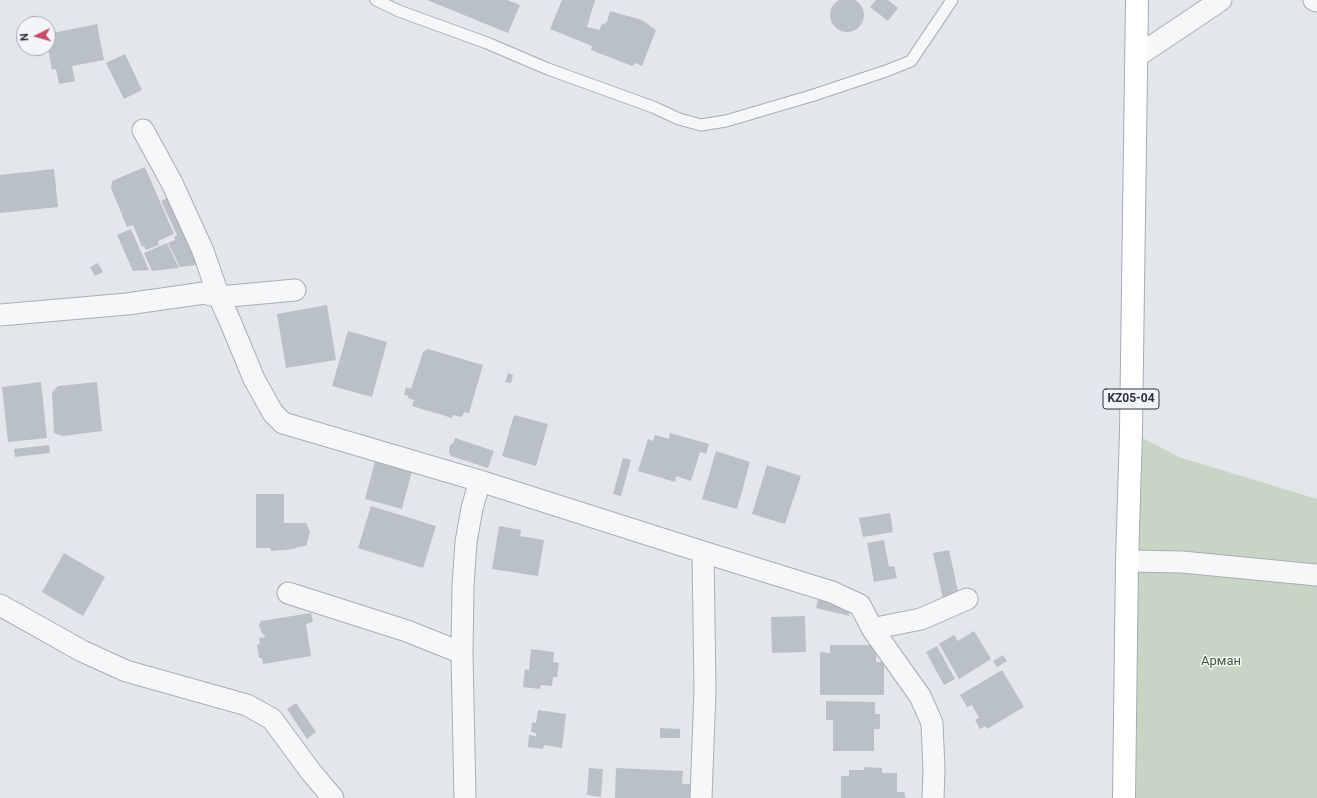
<!DOCTYPE html>
<html>
<head>
<meta charset="utf-8">
<style>
  body { margin:0 }
  #map { position:relative; width:1317px; height:798px; overflow:hidden; background:#e3e7eb; font-family:Roboto,sans-serif }
  canvas { display:block }
  .north { position:absolute; left:16px; top:16px; width:40px; height:40px; box-sizing:border-box; background:#f3f5f8; border:1px solid #a3a8b0; border-radius:50%; rotate:265deg; font-size:11px; font-weight:700; line-height:16px; text-align:center; color:#2b3543 }
  .north::after { content:''; display:block; margin:auto; width:14px; height:18px; background:#cd4b67; clip-path:polygon(50% 0,100% 100%,50% 72%,0 100%) }
</style>
</head>
<body>
<div id="map">
<canvas width="1317" height="798"></canvas>
<div class="north">N</div>
</div>
<script>
const g = document.querySelector('canvas').getContext('2d');
g.lineJoin = 'round';
function fill(path, color) { g.fillStyle = color; g.fill(path, 'evenodd'); }
const toPath = rows => new Path2D(rows.map(r => 'M' + r).join(''));
function stroke(path, color, width, dash) { g.strokeStyle = color; g.lineWidth = width; g.lineCap = dash ? 'butt' : 'round'; g.setLineDash(dash || []); g.stroke(path); }
function label(font, color, halo, rows, align = 'center') {
  g.font = font + ' Roboto,sans-serif'; g.lineWidth = 3; g.setLineDash([]); g.textBaseline = 'middle'; g.strokeStyle = halo; g.fillStyle = color; for (const [text, x, y, turn = 0] of rows) {
    g.save(); g.translate(x, y); g.rotate((+turn || 0) * Math.PI / 180); g.textAlign = isNaN(turn) ? turn : align; if (halo) g.strokeText(text, 0, 0); g.fillText(text, 0, 0); g.restore();
  }
}
const green = toPath([
  [1131,432,1179,457,1317,499,1317,798,1124,798]
]);
const building = toPath([
  '830 15a17 17 0 1 1 34 0a17 17 0 1 1-34 0Z',
  [427,0,507,0,520,5,508,33],
  [562,0,595,0,587,27,600,30,601,25,607,22,610,11,642,20,656,30,642,66,636,63,632,66,591,50,592,46,550,29],
  [876,0,888,0,898,8,888,21,870,7],
  [97,24,104,60,72,66,75,81,59,84,56,69,52,70,48,48,48,34],
  [125,54,142,90,124,99,106,63],
  [145,167,174,234,158,241,159,245,146,250,144,246,142,247,133,225,127,227,111,188,112,181],
  [54,169,58,207,0,213,0,175],
  [170,197,203,264,180,267,168,243,175,240,174,237,177,235,161,201],
  [131,229,149,270,133,271,117,235],
  [167,243,179,268,152,271,144,253],
  [98,263,103,272,95,276,90,267],
  [327,305,336,360,286,368,277,314],
  [348,331,387,342,372,397,332,386],
  [428,349,483,365,469,413,464,412,462,417,453,415,452,418,412,406,414,400,408,398,409,396,404,395,406,387,411,389,423,352],
  [508,373,513,375,511,383,505,382],
  [41,382,47,438,8,442,2,387],
  [97,382,102,431,62,436,54,433,52,392,58,386],
  [514,415,548,424,536,466,502,456],
  [670,433,709,444,706,454,700,452,691,481,676,476,675,482,638,471,648,439,653,441,655,435,669,439],
  [455,438,494,451,488,468,451,456,449,452,450,445,453,443],
  [49,445,50,453,15,457,14,449],
  [716,451,750,462,737,509,702,499],
  [623,458,631,460,621,496,613,494],
  [375,461,412,471,402,509,365,499],
  [767,465,801,476,785,524,752,514],
  [256,494,284,494,284,523,306,523,310,532,306,546,298,547,294,549,271,551,270,548,256,548],
  [371,506,436,526,423,568,358,548],
  [890,513,893,532,863,537,859,518],
  [499,526,521,530,520,536,544,540,538,576,492,569],
  [884,540,889,567,894,566,897,578,874,582,867,543],
  [949,550,959,596,943,599,933,553],
  [64,553,105,577,83,616,42,592],
  [825,596,849,610,849,616,816,608,818,600,825,601],
  [311,613,313,622,306,624,311,656,263,664,262,658,259,658,257,645,260,644,259,638,266,637,262,633,260,628,259,625,261,621],
  [805,616,806,652,772,653,771,617],
  [974,631,991,659,959,679,939,644,954,635,958,641],
  [830,645,877,645,876,662,884,662,884,695,820,695,820,652,830,653],
  [937,646,955,679,944,685,926,652],
  [531,649,554,652,553,662,559,663,557,677,553,677,552,686,541,685,540,689,523,687,525,669,529,670],
  [1003,655,1007,661,997,667,993,661],
  [1002,670,1024,707,987,729,986,726,980,729,975,720,979,718,972,705,967,707,960,695],
  [826,701,875,702,875,714,880,714,880,729,874,729,874,751,833,751,833,720,826,720],
  [296,703,316,732,307,739,287,709],
  [538,710,566,714,562,748,544,745,543,749,528,747,529,735,536,736,536,733,531,732,532,722,536,723],
  [660,728,680,729,680,738,660,738],
  [864,767,882,768,882,773,897,773,897,792,904,792,906,798,841,798,841,776,849,776,849,770,864,770],
  [589,768,603,769,601,797,587,795],
  [616,768,683,771,682,784,691,784,690,798,615,798]
]);
const service = toPath([
  [376,0,399,11,487,43,548,69,653,107,679,119,701,125,726,121,814,95,886,71,911,61,952,0]
]);
const minor = toPath([
  [1314,0,1317,1],
  [1136,57,1221,0],
  [143,130,172,183,203,251,219,297,295,290],
  [0,315,127,304,204,293,219,297,230,321,254,379,273,413,283,423,480,481,703,552,832,592,860,605,873,630,920,696,932,723,934,770,933,798],
  [1127,561,1182,562,1317,575],
  [288,593,407,631,462,653],
  [0,605,82,651,126,671,247,705,272,719,311,772,333,798],
  [873,630,881,627,921,619,967,599],
  [465,798,462,653,463,586,466,542,472,508,480,481],
  [701,798,705,690,703,552]
]);
const primary = toPath([
  [1124,798,1127,561,1131,432,1137,0]
]);
const shields = [
  [1131,399,56]
];
const shieldNames = [
  ["KZ05-04",1131,399]
];
const parkNames = [
  ["Арман",1221,662]
];
fill(green, '#c9d5c4');
fill(building, '#bac0c8');
stroke(service, '#a8aeb5', 13);
stroke(minor, '#a8aeb5', 23);
stroke(primary, '#a2acb7', 24);
stroke(service, '#f6f7f9', 11);
stroke(minor, '#f6f7f9', 21);
stroke(primary, '#fff', 22);
for (const [x, y, w] of shields) { const box = new Path2D(); box.roundRect(x - w / 2, y - 10, w, 20, 3); g.fillStyle = '#f3f5f8'; g.fill(box); stroke(box, '#2b3543', 1); }
label('bold 12px', '#2b3543', null, shieldNames);
label('13px', '#425f38', '#f3f5f8', parkNames);
</script>
</body>
</html>
